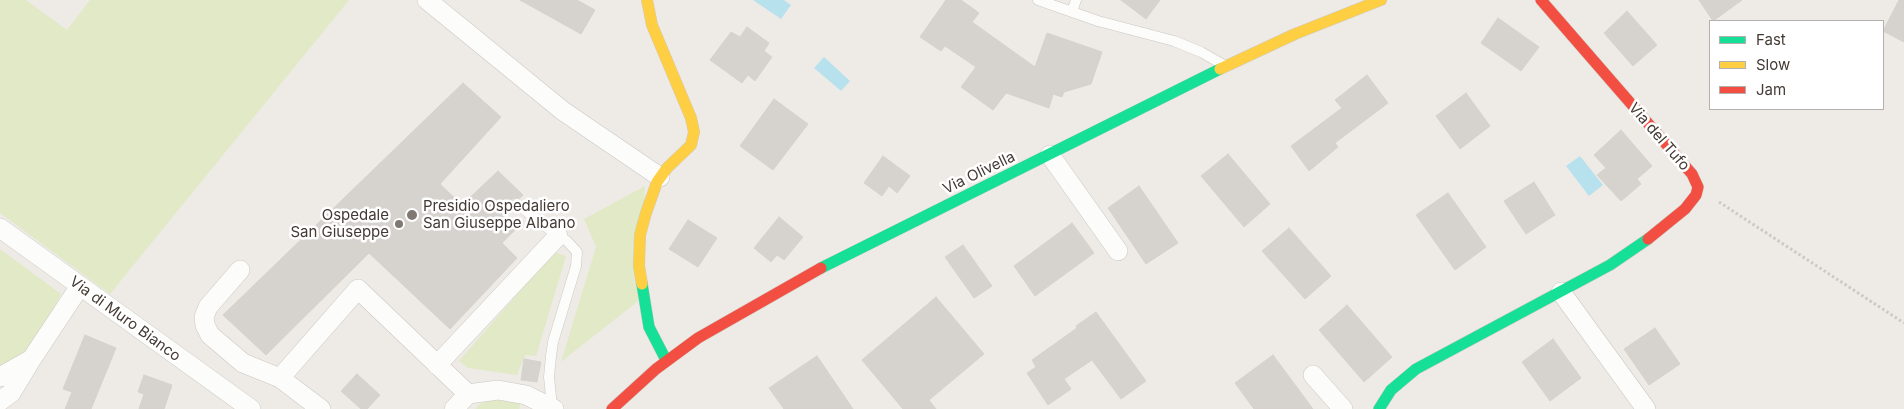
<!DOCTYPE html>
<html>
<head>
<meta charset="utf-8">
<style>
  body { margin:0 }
  #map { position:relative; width:1904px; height:409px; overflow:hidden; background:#eeebe6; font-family:Inter,sans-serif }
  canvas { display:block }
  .legend { position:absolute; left:1709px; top:20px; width:175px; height:90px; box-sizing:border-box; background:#fff; border:1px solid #b4b0ae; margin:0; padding:6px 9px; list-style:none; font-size:15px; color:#443a34 }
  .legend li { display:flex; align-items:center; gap:10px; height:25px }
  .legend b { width:25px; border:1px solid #b4b0ae }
</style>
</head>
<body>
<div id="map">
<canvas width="1904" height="409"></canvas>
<ul class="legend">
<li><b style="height:6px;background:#16e098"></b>Fast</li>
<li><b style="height:6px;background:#ffcf43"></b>Slow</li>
<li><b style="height:6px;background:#f24e42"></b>Jam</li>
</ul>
</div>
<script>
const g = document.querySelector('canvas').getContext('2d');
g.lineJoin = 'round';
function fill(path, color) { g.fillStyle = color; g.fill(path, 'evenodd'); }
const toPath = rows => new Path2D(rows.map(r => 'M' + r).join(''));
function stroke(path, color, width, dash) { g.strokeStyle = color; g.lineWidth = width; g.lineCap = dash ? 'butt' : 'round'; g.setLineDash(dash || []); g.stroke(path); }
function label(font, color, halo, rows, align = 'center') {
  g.font = font + ' Inter,sans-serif'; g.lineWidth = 5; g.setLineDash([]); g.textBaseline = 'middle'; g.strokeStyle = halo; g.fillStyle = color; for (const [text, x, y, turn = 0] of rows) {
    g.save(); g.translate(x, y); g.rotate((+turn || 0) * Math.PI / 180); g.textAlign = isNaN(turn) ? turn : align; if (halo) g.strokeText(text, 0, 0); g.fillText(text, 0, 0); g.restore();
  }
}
const green = toPath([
  [0,0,26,0,67,30,90,0,349,0,110,294,0,213],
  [645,186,638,301,561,362,596,247,584,219],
  [0,249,61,294,32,347,24,356,0,371],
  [554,252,566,256,536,356,525,355,517,375,468,368,459,361],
  [497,399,521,402,519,409,475,409,481,403]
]);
const water = toPath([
  [753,0,784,0,791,5,781,19],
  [824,57,850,81,841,91,814,68],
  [1580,156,1603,185,1589,196,1566,166]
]);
const building = toPath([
  [520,0,577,0,595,10,581,34,520,0],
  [946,0,961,0,979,13,972,22,1035,67,1047,33,1102,52,1091,84,1064,92,1062,97,1053,94,1049,108,1006,93,993,110,961,87,976,67,945,46,941,51,920,37,946,0],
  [1121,0,1160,0,1146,19,1121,0],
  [1699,0,1742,0,1713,21,1699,0],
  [1899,0,1904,0,1904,42,1883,31,1899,0],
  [1627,11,1657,45,1633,66,1604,33,1627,11],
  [1498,18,1539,47,1521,71,1481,43,1498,18],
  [747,27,769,43,764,51,772,57,755,81,748,75,742,83,710,60,731,32,740,37,747,27],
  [1367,75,1388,103,1335,143,1338,147,1309,171,1291,146,1342,108,1335,100,1367,75],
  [463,83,501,117,440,184,462,205,498,171,523,195,520,198,515,198,512,199,511,207,503,215,517,228,502,243,517,258,450,329,369,253,266,355,223,315,463,83],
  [1466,93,1490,126,1460,149,1436,116,1466,93],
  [774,99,808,124,773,170,740,146,774,99],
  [1621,130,1652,166,1637,179,1641,184,1621,201,1597,175,1606,168,1594,155,1621,130],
  [1228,154,1270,204,1244,227,1201,176,1228,154],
  [883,156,910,176,897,193,889,186,882,196,864,183,883,156],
  [1534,182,1555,215,1526,234,1504,201,1534,182],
  [1139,186,1178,243,1146,264,1108,208,1139,186],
  [1448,193,1486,247,1455,270,1416,215,1448,193],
  [779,217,803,237,784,260,777,255,771,262,754,248,779,217],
  [688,220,717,238,698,267,669,249,688,220],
  [1072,223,1094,253,1035,296,1014,266,1072,223],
  [1289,228,1331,276,1305,299,1262,251,1289,228],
  [963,245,992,286,974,298,945,257,963,245],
  [936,297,984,354,929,400,936,409,903,409,862,360,936,297],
  [1347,305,1392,357,1364,382,1319,330,1347,305],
  [1096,312,1146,381,1121,399,1092,360,1064,379,1071,389,1048,405,1027,373,1036,367,1032,360,1077,328,1076,326,1096,312],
  [1655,328,1680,364,1649,385,1624,349,1655,328],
  [85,335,116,348,91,409,65,409,72,392,63,389,85,335],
  [1553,339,1581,378,1550,401,1522,362,1553,339],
  [1273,355,1313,409,1254,409,1235,383,1273,355],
  [817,356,853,409,784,409,769,388,817,356],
  [524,359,541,362,537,382,521,380,524,359],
  [357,374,380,395,367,409,361,409,341,391,357,374],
  [144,375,172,385,164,409,139,409,144,394,138,392,144,375]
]);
const path = toPath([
  [1719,202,1904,323]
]);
const lane = toPath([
  [1038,0,1098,21,1174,41,1201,52,1222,64],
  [1072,12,1076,0],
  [517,204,558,236,567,241,577,252,576,266,553,342,551,356,549,377,552,407]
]);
const street = toPath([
  [427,0,563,111,660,177],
  [1050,155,1118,251],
  [0,228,251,409],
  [240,270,208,307,204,317,205,325,210,335,243,363,280,378],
  [1561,292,1646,409],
  [437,365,558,236],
  [1313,375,1343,409],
  [0,377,30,360],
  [0,401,11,393,31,360,80,286],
  [321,409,280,378,358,289,468,394],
  [454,409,468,394,498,390,526,395,554,409]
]);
const fast = toPath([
  [821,268,1220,69],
  [642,284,649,327,666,360],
  [1379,409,1391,390,1416,369,1610,265,1648,239]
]);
const slow = toPath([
  [1220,69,1295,34,1381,0],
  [642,284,639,266,640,235,646,213,657,182,667,168,691,145,694,132,691,118,652,25,647,0]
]);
const jam = toPath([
  [1541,0,1692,174,1698,187,1696,195,1685,209,1648,239],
  [612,409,656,369,698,338,821,268]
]);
const markers = [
  [412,215,6,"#807872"],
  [399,224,5,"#807872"]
];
const streetNames = [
  ["Via del Tufo",1659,137,49],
  ["Via Olivella",979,173,-26],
  ["Via di Muro Bianco",125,319,36]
];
const poiNames = [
  ["Presidio Ospedaliero",423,206],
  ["San Giuseppe Albano",423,223],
  ["Ospedale",389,215,"right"],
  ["San Giuseppe",389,232,"right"]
];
fill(green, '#e1e9c6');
fill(water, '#b7e1ed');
fill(building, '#d6d2cd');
stroke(building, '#d6d1cc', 1);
stroke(lane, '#cbc7c2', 11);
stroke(street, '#cbc7c2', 20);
stroke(fast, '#cfc8bf', 12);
stroke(slow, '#cfc8bf', 12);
stroke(jam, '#cfc8bf', 12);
stroke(path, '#cdc9c5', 3, [2.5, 2.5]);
stroke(lane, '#fcfcfb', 10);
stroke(street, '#fcfcfb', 19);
stroke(fast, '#16e098', 11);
stroke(slow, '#ffcf43', 11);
stroke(jam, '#f24e42', 11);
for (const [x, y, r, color] of markers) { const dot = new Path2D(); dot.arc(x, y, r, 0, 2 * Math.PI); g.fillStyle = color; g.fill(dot); stroke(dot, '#fff', 2); }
label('15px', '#443a34', '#fff', streetNames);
label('15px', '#443a34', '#fff', poiNames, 'left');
</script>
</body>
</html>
